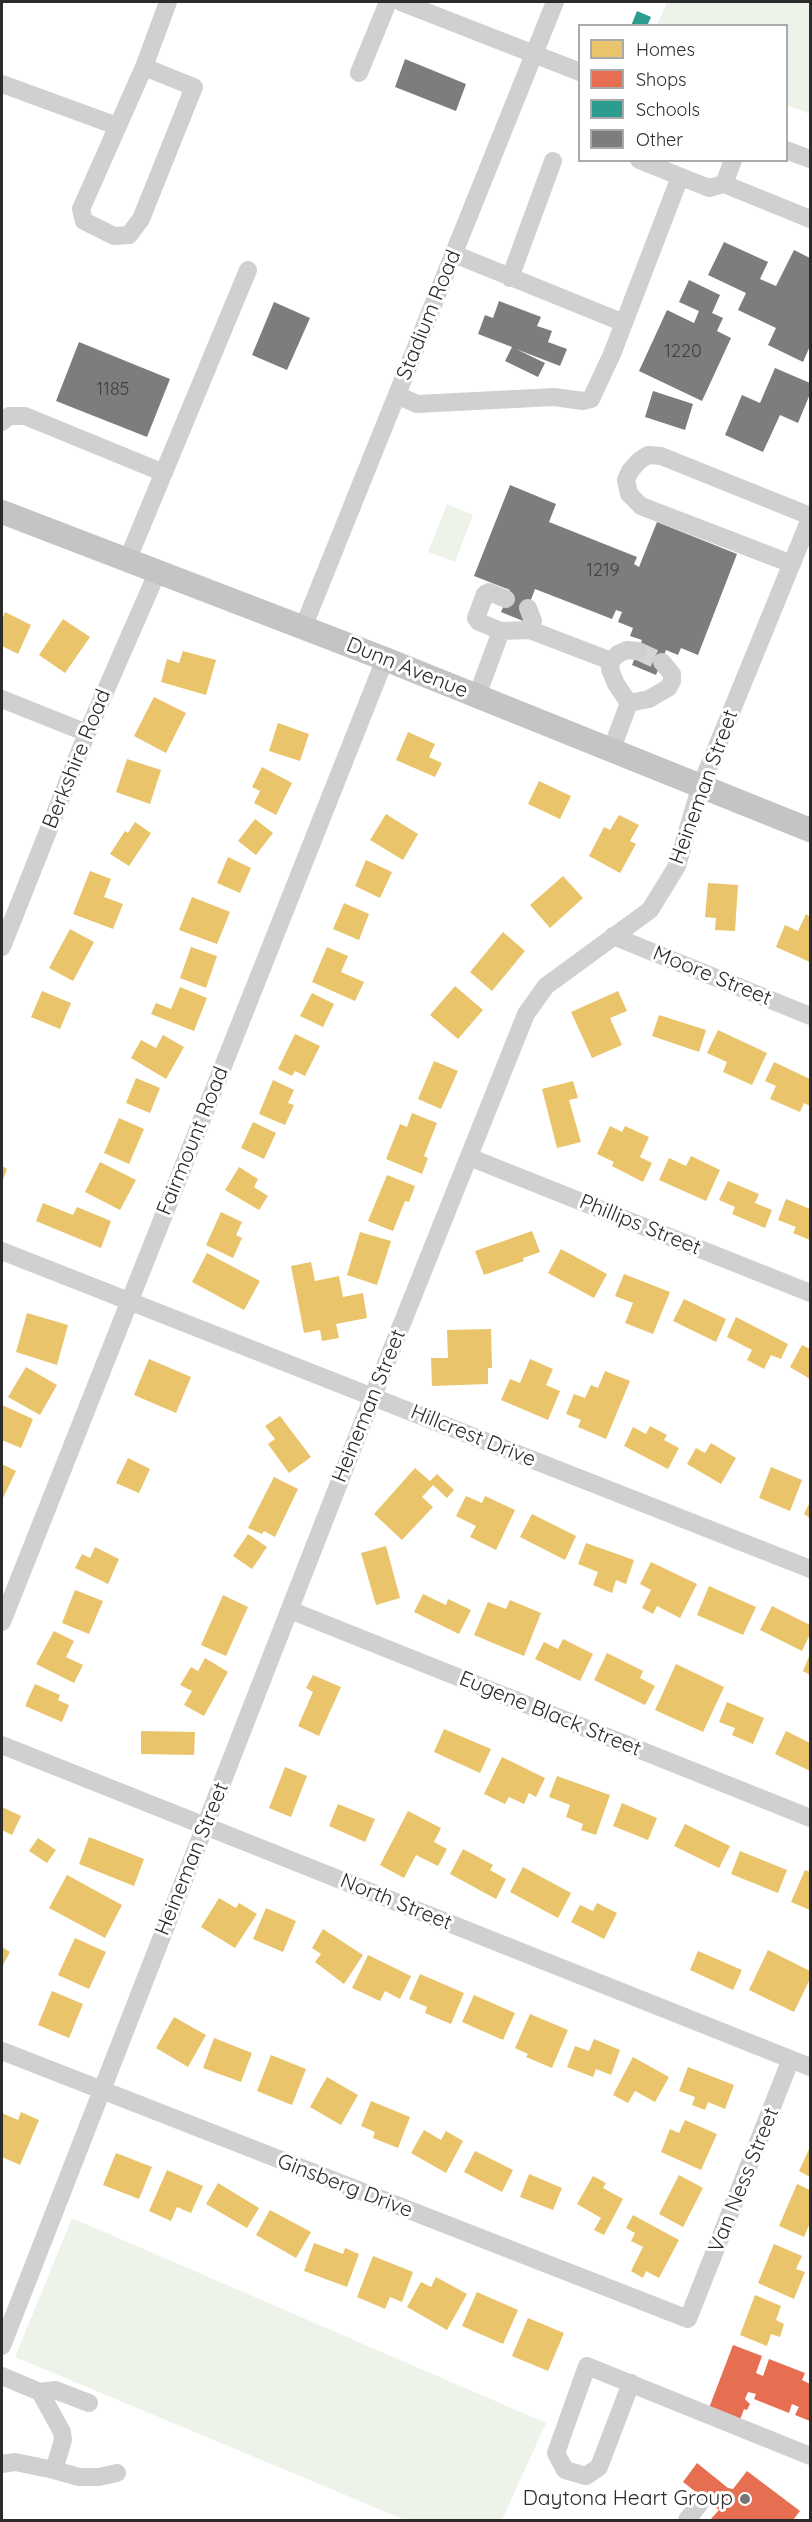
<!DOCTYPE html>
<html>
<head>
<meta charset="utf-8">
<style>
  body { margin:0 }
  #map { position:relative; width:812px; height:2522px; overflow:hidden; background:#fff; font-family:Quicksand,sans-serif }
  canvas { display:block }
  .frame { position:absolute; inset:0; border:3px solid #2b2b2b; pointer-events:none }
  .legend { position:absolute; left:578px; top:24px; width:210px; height:138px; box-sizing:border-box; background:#fff; border:2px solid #aaa; margin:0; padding:8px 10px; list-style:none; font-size:18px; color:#2b2b2b }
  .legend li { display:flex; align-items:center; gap:12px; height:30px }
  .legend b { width:30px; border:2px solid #aaa }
</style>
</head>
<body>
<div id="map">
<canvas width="812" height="2522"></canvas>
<div class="frame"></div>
<ul class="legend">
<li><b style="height:16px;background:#e9c46a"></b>Homes</li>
<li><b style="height:16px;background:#e76f51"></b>Shops</li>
<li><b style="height:16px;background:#2a9d8f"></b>Schools</li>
<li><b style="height:16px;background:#7d7d7d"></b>Other</li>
</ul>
</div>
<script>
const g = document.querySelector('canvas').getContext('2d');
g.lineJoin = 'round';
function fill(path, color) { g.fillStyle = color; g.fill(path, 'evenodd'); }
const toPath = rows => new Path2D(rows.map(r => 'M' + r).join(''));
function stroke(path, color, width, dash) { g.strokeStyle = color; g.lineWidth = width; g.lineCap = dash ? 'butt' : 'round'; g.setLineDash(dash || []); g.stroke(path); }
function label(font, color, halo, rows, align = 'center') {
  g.font = font + ' Quicksand,sans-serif'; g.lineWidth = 6; g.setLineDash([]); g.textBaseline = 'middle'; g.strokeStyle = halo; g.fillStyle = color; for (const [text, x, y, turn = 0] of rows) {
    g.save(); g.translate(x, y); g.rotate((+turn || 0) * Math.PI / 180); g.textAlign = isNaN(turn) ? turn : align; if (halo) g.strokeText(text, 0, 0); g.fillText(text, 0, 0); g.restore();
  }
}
const green = toPath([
  [667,2,810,2,810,114,787,105,786,26,657,25],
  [447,504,473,515,455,562,428,552],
  [72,2218,546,2423,502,2520,405,2520,15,2357]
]);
const homes = toPath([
  [5,612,31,625,18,654,2,646,2,620],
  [63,619,90,637,65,673,39,655],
  [183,651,216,660,206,695,161,682,167,659,179,663],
  [154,697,186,713,166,753,134,736],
  [278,723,309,734,300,761,269,751],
  [408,732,435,744,429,757,442,763,435,777,396,760],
  [127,759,161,770,150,804,116,792],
  [262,767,292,783,276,815,254,803,260,791,252,787],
  [539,781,571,796,560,819,528,804],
  [386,814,418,834,403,860,370,840],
  [619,815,639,825,630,841,636,844,620,873,589,856,604,827,610,830],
  [255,819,273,833,256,855,238,841],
  [135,822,151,833,129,866,110,854,125,831,128,833],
  [228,857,251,868,240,893,217,883],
  [366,860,392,872,380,898,355,886],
  [90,871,111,879,104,897,123,904,113,929,73,914],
  [563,876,583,898,550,928,530,905],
  [708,883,738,885,735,931,715,930,716,918,705,917],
  [192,897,230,912,217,944,179,930],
  [344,903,369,914,359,940,333,929],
  [806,914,810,917,810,962,776,947,785,925,798,931],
  [70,929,94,942,73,981,49,968],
  [503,932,525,951,492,991,470,972],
  [191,947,217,956,206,988,180,978],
  [327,947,348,956,341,972,364,982,355,1001,312,982],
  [455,986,483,1010,458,1039,430,1015],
  [180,987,207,998,194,1031,151,1014,156,1003,171,1009],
  [42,991,71,1003,60,1029,31,1017],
  [618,991,627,1011,610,1018,622,1045,592,1058,571,1012],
  [312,993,334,1004,323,1027,300,1016],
  [659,1015,706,1030,699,1052,652,1036],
  [718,1030,767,1053,752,1085,723,1072,727,1062,707,1053],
  [295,1034,320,1046,305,1076,295,1071,292,1076,278,1069],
  [163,1035,184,1047,166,1079,131,1058,141,1040,156,1048],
  [434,1061,458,1071,441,1109,418,1099],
  [774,1062,810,1079,810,1106,804,1103,800,1112,770,1099,776,1086,765,1081],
  [136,1078,160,1088,150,1113,126,1103],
  [273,1080,294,1090,288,1103,294,1105,285,1125,259,1114],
  [573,1081,578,1098,569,1100,581,1142,557,1148,542,1089],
  [412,1113,437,1123,424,1156,428,1158,422,1174,386,1159,400,1124,407,1127],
  [119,1118,144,1129,129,1164,104,1153],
  [253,1122,276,1133,264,1159,241,1148],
  [610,1126,622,1132,625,1126,649,1137,640,1157,652,1163,643,1182,612,1166,614,1162,597,1154],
  [691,1156,720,1170,706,1201,659,1180,669,1158,686,1166],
  [100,1162,136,1180,120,1210,85,1192],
  [2,1166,7,1169,2,1182],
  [239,1167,258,1179,254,1187,268,1196,259,1210,225,1190],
  [387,1175,415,1186,409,1202,405,1201,393,1231,368,1221],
  [728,1181,759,1194,755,1203,772,1210,765,1228,732,1214,735,1207,719,1200],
  [786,1199,810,1209,810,1240,793,1233,796,1227,778,1220],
  [43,1203,73,1215,77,1207,111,1221,101,1248,36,1221],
  [221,1212,242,1222,236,1235,242,1238,233,1258,206,1245],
  [532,1231,540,1252,523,1258,524,1261,484,1275,475,1251],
  [360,1232,391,1241,377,1285,347,1275],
  [561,1249,607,1274,594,1298,548,1273],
  [207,1253,260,1281,244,1310,192,1282],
  [311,1262,315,1281,339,1276,343,1297,363,1293,367,1318,336,1324,339,1338,322,1341,320,1330,304,1333,291,1266],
  [624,1274,670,1292,653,1334,625,1323,633,1303,615,1296],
  [684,1299,726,1319,716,1342,673,1321],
  [27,1313,68,1325,57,1365,16,1352],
  [736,1317,788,1344,781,1359,771,1355,764,1369,747,1360,752,1350,727,1337],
  [491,1329,492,1368,488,1368,488,1384,432,1386,431,1358,448,1358,447,1330],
  [802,1345,810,1349,810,1379,790,1367],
  [149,1359,191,1377,176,1413,134,1395],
  [530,1359,553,1369,546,1385,560,1391,548,1420,501,1400,510,1379,520,1383],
  [26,1367,57,1385,40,1415,8,1397],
  [605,1371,630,1381,606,1439,578,1427,581,1420,566,1414,574,1394,585,1398,591,1385,598,1388],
  [2,1405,33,1419,21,1448,2,1440],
  [280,1416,311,1457,289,1473,268,1444,275,1439,265,1426],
  [650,1426,667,1435,664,1440,679,1448,668,1469,624,1446,633,1427,646,1434],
  [711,1443,736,1458,721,1484,687,1464,696,1448,705,1453],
  [128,1458,150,1469,139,1493,116,1483],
  [2,1464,16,1471,2,1500],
  [771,1467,802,1480,790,1511,759,1498],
  [415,1468,430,1481,437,1474,454,1490,447,1498,433,1485,422,1497,433,1507,402,1540,374,1514],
  [274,1477,298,1489,275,1537,264,1531,262,1534,248,1528],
  [466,1496,482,1503,485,1496,515,1510,496,1550,470,1537,476,1526,456,1516],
  [810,1502,810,1518,804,1514],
  [532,1514,576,1536,565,1560,520,1537],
  [248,1534,267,1547,252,1569,233,1556],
  [586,1543,634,1560,626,1584,616,1580,612,1593,593,1585,598,1572,578,1564],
  [386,1546,400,1598,376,1605,361,1553],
  [95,1547,119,1559,108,1584,75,1568,82,1554,90,1558],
  [651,1562,697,1584,680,1618,657,1606,653,1614,642,1608,651,1590,640,1584],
  [709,1586,756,1607,743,1635,697,1615],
  [75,1590,103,1601,89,1634,62,1623],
  [423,1594,446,1605,448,1599,471,1610,459,1634,414,1612],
  [223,1595,248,1607,226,1656,201,1645],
  [510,1600,541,1613,524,1656,474,1635,488,1602,506,1609],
  [772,1606,810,1625,810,1634,802,1651,760,1630],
  [54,1631,74,1641,66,1657,83,1665,74,1683,36,1664],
  [563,1639,593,1654,580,1681,535,1659,544,1642,558,1649],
  [607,1653,643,1671,640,1678,655,1686,645,1705,594,1680],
  [810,1654,810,1675,803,1671],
  [205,1658,228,1672,204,1716,184,1705,192,1691,180,1685,191,1667,198,1671],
  [676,1664,724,1687,703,1732,655,1710],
  [313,1675,341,1687,319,1736,298,1726,313,1692,306,1688],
  [35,1684,60,1695,58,1700,69,1705,62,1722,25,1706],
  [727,1702,764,1718,753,1744,732,1735,735,1728,719,1722],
  [444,1729,491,1749,480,1773,434,1752],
  [141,1731,195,1732,194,1755,141,1754],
  [786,1731,810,1743,810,1771,775,1754],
  [502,1757,545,1778,536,1797,529,1793,524,1804,509,1797,505,1804,484,1794],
  [285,1767,307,1776,291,1817,269,1808],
  [557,1776,610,1795,596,1835,581,1830,583,1824,566,1817,570,1805,549,1797],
  [622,1803,657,1818,648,1840,613,1826],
  [338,1804,375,1819,365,1842,329,1826],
  [2,1807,21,1816,12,1835,2,1830],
  [408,1811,441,1828,434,1842,447,1849,438,1866,416,1855,404,1878,380,1865],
  [685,1824,730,1846,719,1868,674,1846],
  [89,1837,144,1859,134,1886,79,1864],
  [38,1838,56,1850,47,1863,29,1851],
  [463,1849,493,1865,490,1870,506,1879,496,1899,450,1874],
  [740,1851,787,1870,778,1893,731,1874],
  [523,1867,571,1893,558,1918,510,1892],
  [805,1870,810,1872,810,1910,791,1902],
  [67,1875,122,1905,105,1938,49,1908],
  [219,1898,236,1908,239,1903,257,1914,235,1948,201,1927],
  [597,1903,617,1913,604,1939,571,1922,580,1905,593,1911],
  [266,1908,296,1921,283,1952,253,1939],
  [323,1929,363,1955,344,1984,315,1962,321,1954,312,1948],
  [75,1938,106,1952,89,1989,58,1975],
  [2,1947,10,1952,2,1967],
  [768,1950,810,1971,810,1979,794,2012,749,1990],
  [698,1951,742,1970,733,1990,690,1970],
  [368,1955,411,1976,400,1999,385,1991,380,2001,352,1988],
  [420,1974,464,1993,451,2024,425,2013,427,2007,409,1999],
  [52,1991,83,2004,69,2038,38,2025],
  [474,1995,515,2013,503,2040,462,2022],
  [530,2014,568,2030,552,2068,526,2057,528,2054,515,2048],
  [174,2017,206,2035,188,2067,156,2048],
  [214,2038,252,2053,241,2082,203,2068],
  [594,2039,620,2050,611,2075,596,2069,593,2077,567,2067,575,2046,589,2051],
  [271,2055,306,2069,292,2105,257,2091],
  [633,2057,669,2077,655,2102,635,2091,628,2103,613,2095],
  [688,2067,734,2085,725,2109,708,2102,705,2110,692,2105,695,2097,679,2091],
  [327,2077,358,2095,341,2125,310,2107],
  [371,2101,410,2117,398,2148,373,2138,375,2132,361,2126],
  [21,2112,39,2120,20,2165,2,2157,2,2113,18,2120],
  [685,2120,717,2134,701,2170,661,2152,670,2129,679,2133],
  [424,2130,441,2140,446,2131,463,2141,446,2173,411,2153],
  [810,2147,810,2177,799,2171],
  [475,2151,513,2170,502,2192,464,2172],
  [116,2153,152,2167,139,2199,103,2185],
  [167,2170,203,2186,191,2213,177,2207,171,2221,149,2211],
  [529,2174,562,2188,553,2210,520,2197],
  [679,2175,703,2188,683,2227,659,2214],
  [593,2176,606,2183,603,2188,623,2199,604,2235,594,2230,601,2218,577,2204],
  [218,2183,259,2208,247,2228,206,2204],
  [797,2184,810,2190,810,2223,804,2237,779,2226],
  [270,2210,311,2232,296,2258,256,2235],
  [633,2215,679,2240,659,2278,646,2271,643,2278,631,2271,643,2247,631,2241,635,2233,626,2228],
  [314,2243,343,2254,345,2248,359,2254,347,2287,304,2271],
  [774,2244,802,2256,796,2269,805,2272,794,2299,758,2283],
  [373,2256,413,2272,402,2302,390,2297,385,2309,357,2297],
  [436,2277,467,2294,447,2330,407,2307,421,2282,431,2287],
  [477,2292,518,2310,503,2344,462,2326],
  [755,2295,781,2306,776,2320,784,2324,780,2337,771,2334,767,2346,740,2335],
  [528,2318,564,2333,548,2371,512,2356]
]);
const shops = toPath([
  [733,2345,762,2356,756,2373,763,2376,769,2359,805,2373,802,2380,810,2384,810,2421,795,2415,799,2407,792,2404,789,2413,754,2399,756,2394,748,2392,745,2399,750,2404,747,2410,744,2409,740,2420,709,2408],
  [697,2463,728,2488,733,2489,747,2471,800,2511,793,2520,710,2520,719,2510,683,2482]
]);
const schools = toPath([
  [637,11,651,17,647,26,631,26]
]);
const building = toPath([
  [405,59,466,84,456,111,395,87],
  [724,242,768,262,760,279,776,286,794,250,810,258,810,346,803,362,768,345,776,328,738,310,746,293,708,275],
  [689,280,720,295,712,313,723,318,717,331,731,338,702,401,639,371,667,310,694,323,699,311,679,302],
  [499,301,541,317,537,326,552,331,548,342,567,349,560,366,516,349,545,363,538,377,505,361,512,347,478,334,485,315,493,318],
  [274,302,310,318,287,370,252,355],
  [79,342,170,379,147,437,56,401],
  [775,368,810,383,810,394,798,423,780,415,763,452,725,435,742,395,760,403],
  [653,391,693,404,685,430,645,417],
  [510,485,556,504,549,522,637,557,634,564,639,567,657,522,737,554,698,655,681,648,678,655,666,650,656,675,632,665,642,640,630,636,633,628,618,622,622,612,616,610,612,619,535,589,523,621,501,612,510,590,474,576]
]);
const minorTunnel = toPath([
  [638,651,662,662]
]);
const minor = toPath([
  [401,2,580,72],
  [144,67,194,87,141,219,129,235,114,236,84,221,81,209,144,67,168,2],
  [359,73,388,2],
  [2,84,117,126],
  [786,150,810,159],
  [639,160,709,188,724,184],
  [733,160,724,184,810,219],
  [454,254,624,323],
  [510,278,553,161],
  [397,395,417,404,554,397,583,401,591,399,612,354,680,177],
  [2,422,9,416,25,416,164,473],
  [127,561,248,270],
  [792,564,641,506,629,494,626,480,630,471,639,461,648,455,661,456,810,516],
  [528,608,533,621,530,630],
  [303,628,555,2],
  [501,631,479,622,476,618,485,594,489,592,506,599],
  [477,696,501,631,530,630,611,661],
  [2,699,87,733],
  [629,703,616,684,610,669,611,661,618,654,627,650,638,651],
  [629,703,649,699,668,688,672,681,672,674,662,662],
  [611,751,629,703],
  [613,936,810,1016],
  [2,947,87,733,157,573],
  [469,1157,810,1293],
  [2,1251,810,1569],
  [290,1610,810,1818],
  [2,1622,385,659],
  [2,1745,810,2067],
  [2,2051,688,2319,791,2059],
  [2,2346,373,1396,526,1014,546,986,650,910,677,866,700,788,810,519],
  [2,2376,40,2392,62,2432,63,2440,54,2470,15,2462,2,2464],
  [631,2383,599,2467,586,2476,565,2470,556,2453,587,2366,810,2456],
  [40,2392,55,2390,89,2403],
  [54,2470,79,2477,99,2477,117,2473],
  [687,2520,700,2503]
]);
const major = toPath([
  [2,512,385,659,810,830]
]);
const markers = [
  [745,2499,6,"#757575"]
];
const numberNames = [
  ["1220",683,352],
  ["1185",113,390],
  ["1219",603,571]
];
const streetNames = [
  ["Stadium Road",429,315,-68],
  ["Dunn Avenue",407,668,22],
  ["Berkshire Road",77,759,-68],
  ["Heineman Street",704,787,-70],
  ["Moore Street",712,976,22],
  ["Fairmount Road",193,1141,-68],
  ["Phillips Street",640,1225,22],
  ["Heineman Street",369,1406,-68],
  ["Hillcrest Drive",473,1436,22],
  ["Eugene Black Street",550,1714,22],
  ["Heineman Street",192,1859,-68],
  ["North Street",396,1902,22],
  ["Van Ness Street",744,2180,-68],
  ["Ginsberg Drive",345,2186,21]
];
const poiNames = [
  ["Daytona Heart Group",733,2499]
];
fill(green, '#eef3ea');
fill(homes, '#e9c46a');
fill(shops, '#e76f51');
fill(schools, '#2a9d8f');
fill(building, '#7d7d7d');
stroke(minorTunnel, '#d5d5d5', 18, [18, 9]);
stroke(minor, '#d0d0d0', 18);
stroke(major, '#c4c4c4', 24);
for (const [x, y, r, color] of markers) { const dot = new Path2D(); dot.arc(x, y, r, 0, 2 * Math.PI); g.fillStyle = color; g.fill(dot); stroke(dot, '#fff', 2); }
label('18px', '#404040', null, numberNames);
label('21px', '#2b2b2b', '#fff', streetNames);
label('21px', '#2b2b2b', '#fff', poiNames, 'right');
</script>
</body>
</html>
